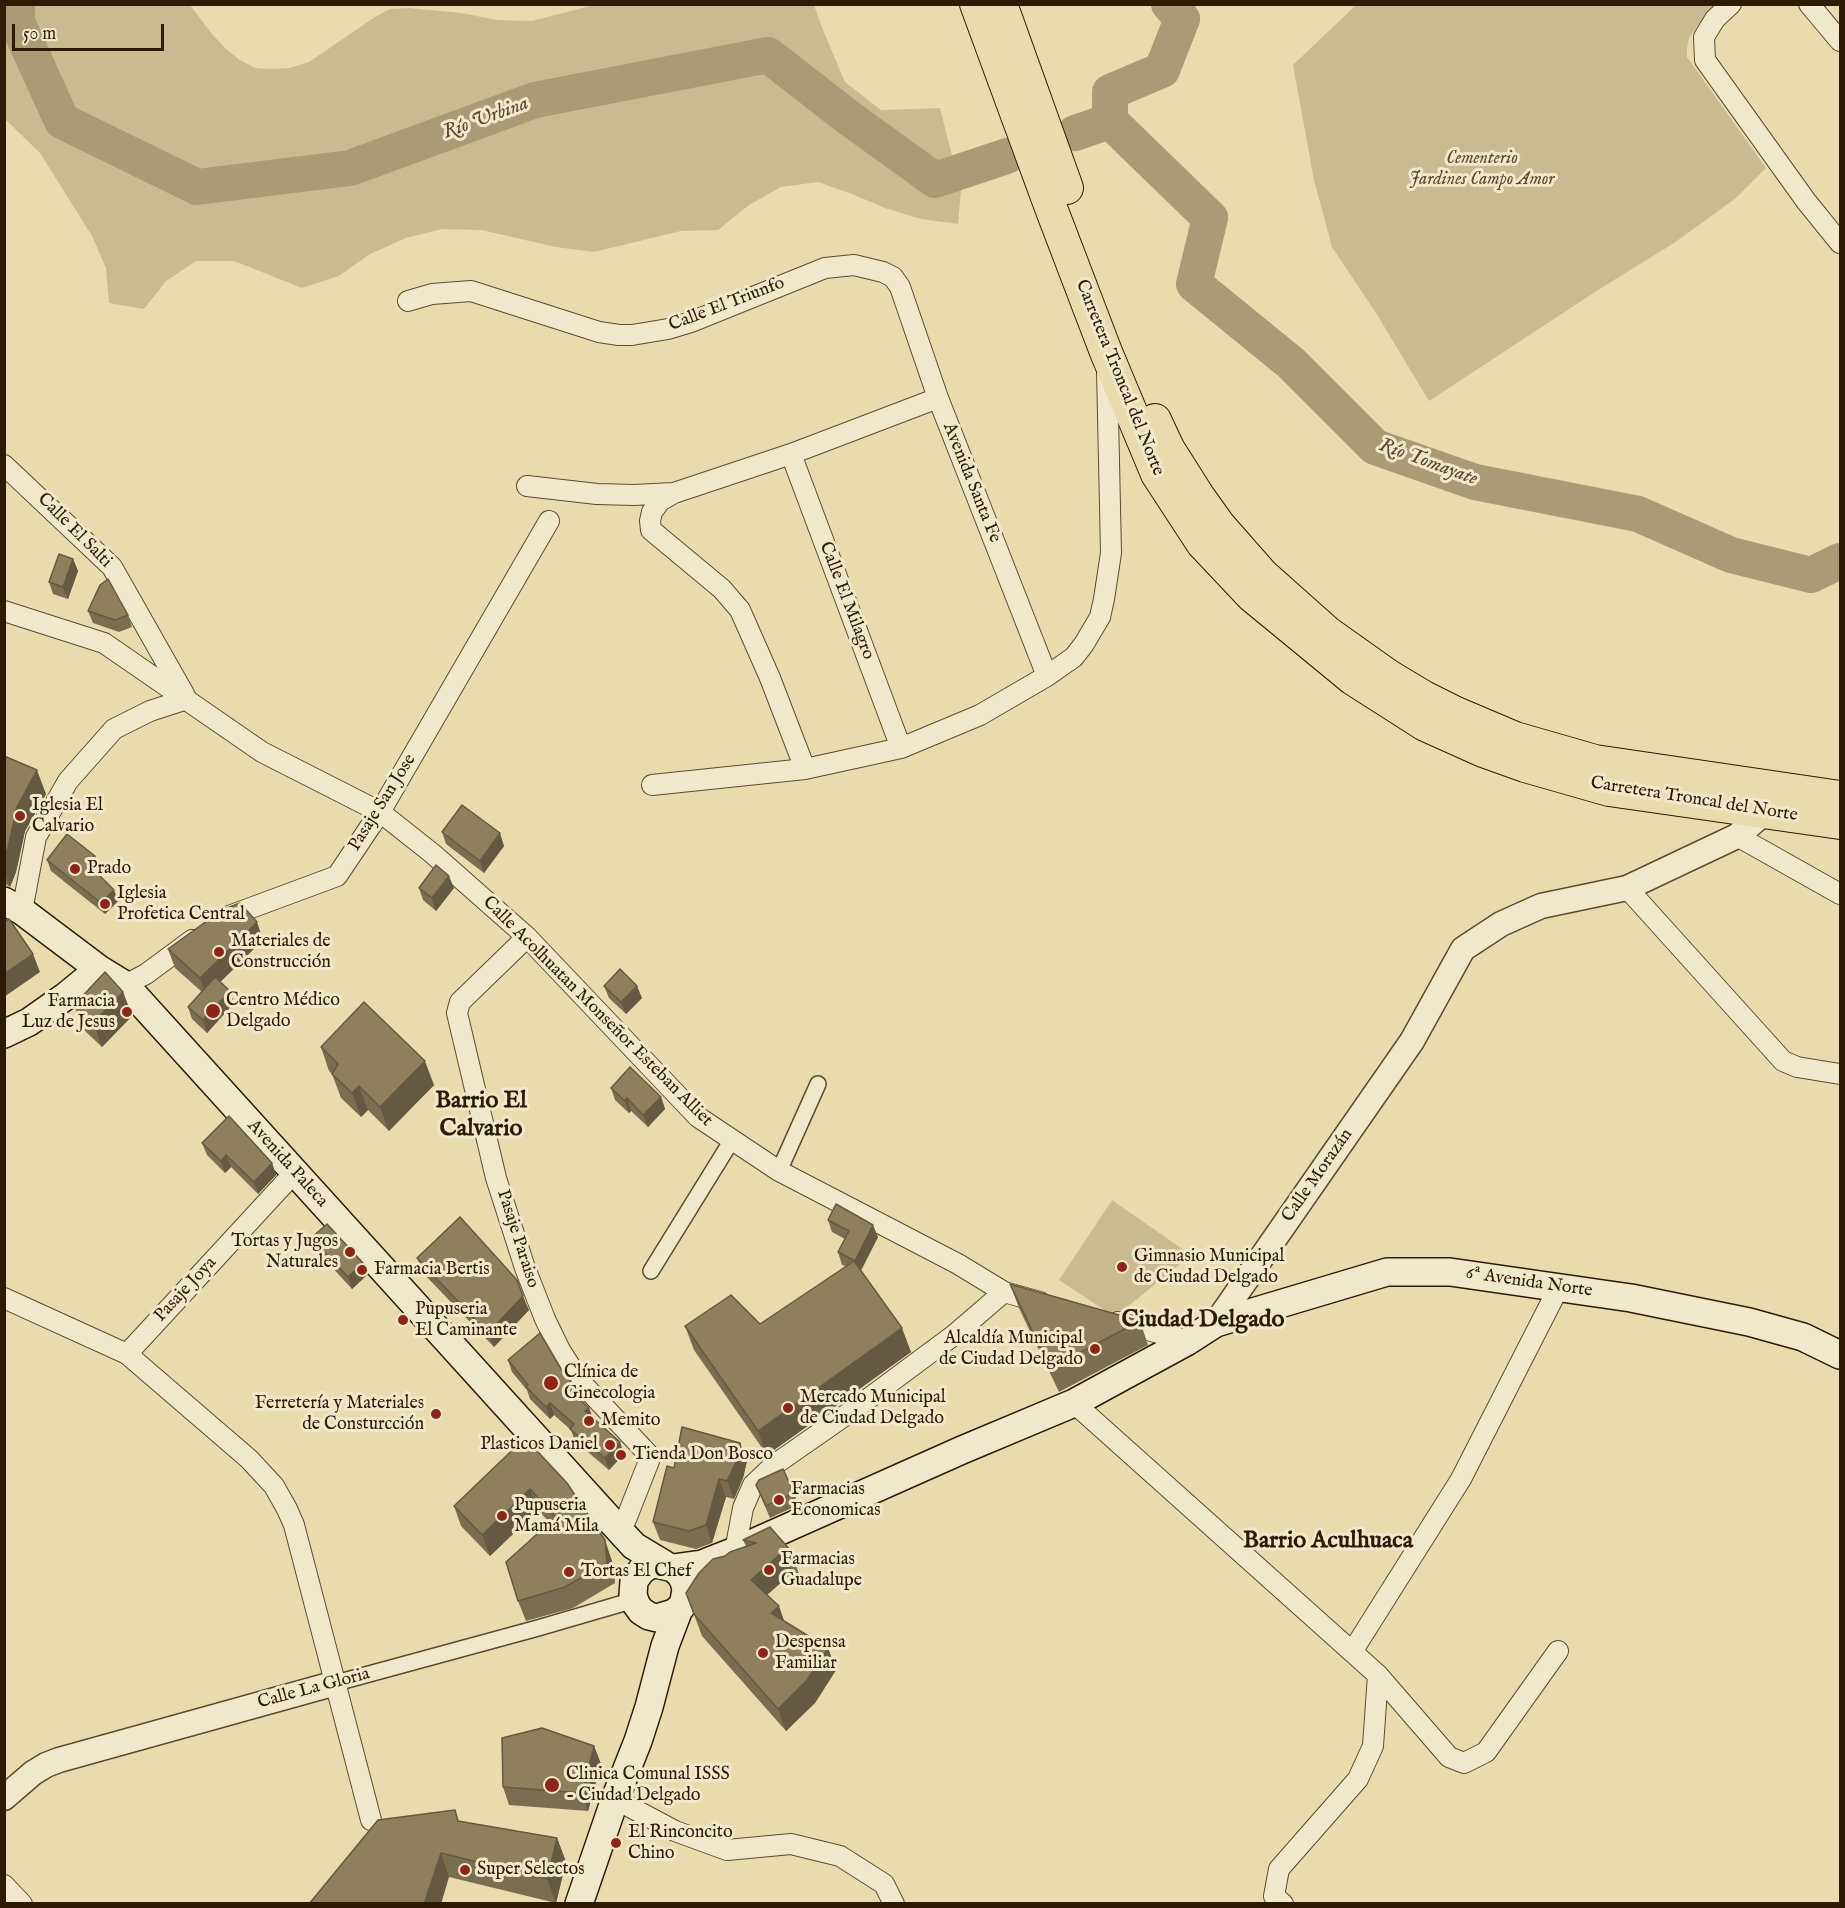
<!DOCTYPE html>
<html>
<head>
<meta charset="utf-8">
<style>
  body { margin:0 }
  #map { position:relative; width:1845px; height:1908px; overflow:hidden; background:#e8dcae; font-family:"IM FELL English",serif }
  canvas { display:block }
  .frame { position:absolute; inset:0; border:6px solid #2c1c06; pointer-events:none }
  .scale { position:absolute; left:12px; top:24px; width:152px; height:27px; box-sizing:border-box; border:3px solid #2c1c06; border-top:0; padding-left:8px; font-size:18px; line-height:21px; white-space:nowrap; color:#2c1c06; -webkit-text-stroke:4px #f0e8ca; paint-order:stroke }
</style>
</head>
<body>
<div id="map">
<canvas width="1845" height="1908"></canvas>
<div class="frame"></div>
<div class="scale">50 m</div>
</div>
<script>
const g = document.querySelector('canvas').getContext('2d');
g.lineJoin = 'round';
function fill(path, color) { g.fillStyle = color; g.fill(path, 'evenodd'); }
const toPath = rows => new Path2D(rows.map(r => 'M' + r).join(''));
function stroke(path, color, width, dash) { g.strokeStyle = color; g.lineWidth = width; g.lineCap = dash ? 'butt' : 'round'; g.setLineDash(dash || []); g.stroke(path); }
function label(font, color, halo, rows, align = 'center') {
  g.font = font + ' "IM FELL English",serif'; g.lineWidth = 6; g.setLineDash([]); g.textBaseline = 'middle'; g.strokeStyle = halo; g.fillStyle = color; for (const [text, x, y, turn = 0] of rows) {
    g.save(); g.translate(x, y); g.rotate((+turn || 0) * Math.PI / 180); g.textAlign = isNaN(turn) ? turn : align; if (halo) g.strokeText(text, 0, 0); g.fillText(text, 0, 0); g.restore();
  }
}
const green = toPath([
  [4,5,190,5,212,34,226,49,240,60,255,68,272,69,290,68,309,62,375,17,390,9,409,8,462,13,496,20,532,21,594,5,814,5,823,30,845,82,881,110,940,108,961,191,958,224,921,219,885,208,852,194,818,182,781,187,749,205,718,230,681,231,594,252,556,247,481,230,443,229,406,238,370,254,339,276,302,288,234,261,196,261,166,281,144,309,109,303,106,268,92,236,40,153,5,119],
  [1356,5,1722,5,1697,26,1689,38,1687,48,1687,57,1766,168,1736,198,1674,243,1598,290,1429,401,1376,313,1332,247,1314,180,1293,65],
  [1112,1200,1191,1255,1115,1317,1059,1280]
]);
const river = toPath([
  [17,4,17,22,62,121,197,187,350,168,535,100,768,55,849,118,935,180,1007,156],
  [1110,121,1210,218,1194,284,1291,363,1375,447,1475,482,1638,514,1731,555,1811,575,1840,561],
  [1110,121,1110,92,1162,70,1182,19,1169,4],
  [1075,133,1110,121]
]);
const pedestrian = toPath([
  [779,1171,818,1084],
  [651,1271,732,1140],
  [336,1683,538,1628,634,1600]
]);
const minor = toPath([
  [1731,4,1715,19,1704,37,1705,60,1806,201,1840,243],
  [1809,4,1840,41],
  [408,301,432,294,471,291,599,332,619,335,632,335,668,329,691,322,825,268,854,265,883,272,893,277,900,287,938,398,1047,676],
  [791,454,901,748],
  [4,465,112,567,184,694],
  [527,486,597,494,634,495,673,493],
  [4,611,104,643,262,752,380,812,433,854,527,937,698,1117,779,1171,958,1264,1004,1292,1040,1302],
  [805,769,770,678,740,610,722,589,651,530,650,521,652,512,660,501,674,493,791,454,938,398],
  [652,785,805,769,901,748,980,715,1047,676,1074,657,1084,644,1100,617,1104,599,1111,553,1107,370],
  [1737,836,1840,894],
  [1627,888,1783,1061,1797,1067,1840,1074],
  [22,911,36,837,68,781,114,729,150,711,187,699],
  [221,919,337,876,380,812,549,521],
  [527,937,460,1002,457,1013,496,1178,525,1268,545,1319,560,1350,579,1380,649,1455,649,1461,621,1532],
  [125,985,146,974,192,940],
  [4,1298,127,1354,249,1459,274,1486,287,1509,294,1525,371,1820],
  [1118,1322,1188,1341],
  [127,1354,294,1173],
  [1074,1403,1378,1675,1449,1757,1464,1763,1486,1752,1558,1651],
  [735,1551,743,1508,753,1485,774,1465,853,1410,954,1335,1004,1292],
  [1352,1652,1461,1479,1559,1287],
  [615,1799,675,1831,727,1850,791,1844,840,1856,884,1884,894,1904],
  [4,1885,22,1904],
  [1283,1904,1274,1896,1279,1869,1358,1779,1373,1746,1378,1675]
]);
const tertiary = toPath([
  [1216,1323,1412,1041,1463,949,1501,924,1541,906,1627,888,1737,836,1764,813],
  [4,1798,33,1773,46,1765,59,1760,336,1683]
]);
const secondary = toPath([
  [4,901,22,911,99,969,125,985,621,1532,634,1546,664,1564],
  [4,1034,29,1022,66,996,99,969],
  [673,1568,702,1564,735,1551,962,1450,1074,1403,1188,1341,1216,1323,1387,1272,1450,1272,1631,1298,1749,1322,1803,1337,1840,1355],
  [684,1601,686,1590,684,1581,680,1574,673,1568,656,1564,648,1566,641,1571,634,1581,633,1595,636,1604,641,1611,649,1616,657,1618,674,1613,681,1607,685,1600],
  [579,1904,615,1799,638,1741,649,1707,665,1646,679,1609]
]);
const primary = toPath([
  [976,4,1051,208,1106,352,1157,474,1202,543,1252,596,1353,679,1425,725,1483,751,1525,766,1609,790,1840,823],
  [1001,4,1067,188],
  [1155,420,1168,448,1199,497,1219,525,1263,575,1327,632,1389,676,1424,697,1456,713,1515,738,1595,761,1840,797]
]);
const wall = toPath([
  [73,559,78,571,68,599,53,594,49,582],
  [88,611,128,615,132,627,119,632,93,623],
  [4,756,46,794,25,831,16,872,10,887,4,883],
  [442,832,504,846,484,873,446,844],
  [95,856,99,866,95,871,118,901,105,914,51,871,47,860],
  [419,888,454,888,436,911,423,900],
  [263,940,220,982,234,1003,207,1033,192,1019,188,1007,202,992,175,968,168,949],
  [604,986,642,998,626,1014,609,998],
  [123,992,132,1016,102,1047,83,1029,74,1005],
  [321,1047,434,1085,389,1131,368,1110,361,1117,341,1098,332,1074,329,1071],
  [611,1088,661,1097,665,1109,648,1127,631,1111,629,1113,615,1100],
  [202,1143,272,1163,276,1175,258,1194,231,1167,225,1173,207,1155],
  [828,1220,878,1237,861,1271,911,1352,767,1455,694,1350,685,1326,760,1324,846,1266,842,1265,838,1252,845,1239,832,1232],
  [311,1238,367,1275,352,1289,316,1250],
  [417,1258,529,1310,494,1347,423,1273],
  [1010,1284,1140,1321,1148,1345,1059,1392,1019,1308],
  [508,1360,564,1374,571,1381,575,1394,574,1394,589,1408,593,1418,624,1454,609,1470,575,1441,571,1430,554,1415,550,1419,530,1399,527,1390,512,1372],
  [525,1438,612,1561,615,1583,573,1608,526,1621,518,1601,550,1523,538,1510,490,1556,461,1526,454,1506],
  [740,1443,747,1461,743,1478,734,1499,726,1497,712,1543,696,1549,660,1540,653,1522],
  [756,1485,794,1493,798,1505,770,1518],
  [743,1540,791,1551,799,1574,793,1572,767,1595,784,1621,828,1648,836,1670,815,1703,786,1731,702,1636,686,1593,725,1556,746,1546],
  [594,1746,601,1764,588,1811,509,1805,503,1787],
  [459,1822,557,1838,566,1862,556,1903,449,1877,309,1904]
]);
const shadedWall = toPath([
  [73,559,78,571,68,599,63,587],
  [37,770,46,794,25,831,16,872,10,887,4,870,4,856,17,807],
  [500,833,504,846,484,873,480,861],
  [95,856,99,866,92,875,88,864],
  [449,876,454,888,436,911,432,898],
  [114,890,118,901,105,914,101,903],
  [257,922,263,940,206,996,200,978],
  [33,954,40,972,4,997,4,974],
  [637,986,642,998,626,1014,621,1002],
  [230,991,234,1003,207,1033,203,1020],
  [123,992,132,1016,102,1047,93,1023],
  [425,1061,434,1085,389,1131,380,1107],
  [359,1086,368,1110,361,1117,352,1093],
  [661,1097,665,1109,648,1127,643,1115],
  [627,1098,631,1111,629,1113,625,1101],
  [226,1155,231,1167,225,1173,221,1161],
  [272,1163,276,1175,258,1194,254,1182],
  [873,1225,878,1237,859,1273,855,1261],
  [363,1263,367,1275,352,1289,348,1277],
  [523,1296,529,1310,494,1347,488,1333],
  [902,1328,911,1352,767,1455,758,1431],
  [571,1381,575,1394,570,1399,566,1386],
  [550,1403,554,1415,550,1419,546,1407],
  [589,1408,593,1420,585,1411],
  [620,1442,624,1454,609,1470,605,1458],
  [740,1443,747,1461,743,1478,734,1499,727,1481],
  [719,1479,726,1497,712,1543,706,1525],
  [530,1489,538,1510,490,1556,482,1535],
  [605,1540,612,1561,615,1583,607,1563],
  [785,1550,793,1572,759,1602,751,1580],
  [779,1606,787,1629,771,1613],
  [828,1648,836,1670,815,1703,786,1731,778,1709],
  [594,1746,601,1764,588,1811,582,1793],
  [557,1838,566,1862,556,1903,547,1879],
  [441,1853,449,1877,441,1904,424,1904]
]);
const building = toPath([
  [59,554,73,559,63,587,49,582,59,554],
  [108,579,128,615,115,620,88,611,100,585,108,579],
  [4,756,37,770,17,807,8,848,4,856,4,756],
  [462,805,500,833,480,861,442,832,462,805],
  [67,834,95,856,88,864,114,890,101,903,47,860,67,834],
  [436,865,449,876,432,898,419,888,436,865],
  [240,903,257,922,200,978,168,949,222,910,240,903],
  [9,919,33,954,4,974,4,922,9,919],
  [620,969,637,986,621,1002,604,986,620,969],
  [105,972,123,992,93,1023,74,1005,105,972],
  [215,977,230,991,203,1020,188,1007,215,977],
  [364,1002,425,1061,380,1107,359,1086,352,1093,332,1074,338,1064,321,1047,364,1002],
  [630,1067,661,1097,643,1115,627,1098,625,1101,611,1088,630,1067],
  [229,1116,272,1163,254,1182,226,1155,221,1161,202,1143,229,1116],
  [836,1204,873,1225,855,1261,838,1252,849,1231,828,1220,836,1204],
  [460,1217,517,1280,523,1296,488,1333,417,1258,460,1217],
  [327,1224,363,1263,348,1277,311,1238,327,1224],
  [854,1261,902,1328,758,1431,685,1326,731,1295,760,1324,854,1261],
  [1010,1284,1140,1321,1050,1368,1010,1284],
  [540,1333,564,1374,571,1381,566,1386,589,1408,585,1411,620,1442,605,1458,570,1429,574,1424,550,1403,546,1407,526,1387,528,1385,508,1360,540,1333],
  [682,1427,740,1443,737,1460,727,1481,719,1479,706,1525,689,1531,653,1522,667,1466,674,1468,682,1427],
  [525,1438,567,1483,605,1540,607,1563,565,1587,518,1601,506,1562,556,1517,530,1489,482,1535,454,1506,525,1438],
  [783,1469,794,1493,766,1506,756,1485,759,1480,783,1469],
  [770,1527,791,1551,785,1550,751,1580,779,1606,771,1613,828,1648,807,1680,778,1709,694,1614,686,1593,699,1573,713,1559,725,1556,730,1552,756,1543,743,1540,770,1527],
  [542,1728,594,1746,582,1793,503,1787,502,1738,542,1728],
  [455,1810,458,1821,557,1838,547,1879,441,1853,424,1904,309,1904,378,1820,455,1810]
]);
const markers = [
  [20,816,6,"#8f2418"],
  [75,869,6,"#8f2418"],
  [105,904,6,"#8f2418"],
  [219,952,6,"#8f2418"],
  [213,1011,8,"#8f2418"],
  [127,1012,6,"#8f2418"],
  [350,1252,6,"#8f2418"],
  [1122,1267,6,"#8f2418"],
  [362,1270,6,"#8f2418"],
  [403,1320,6,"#8f2418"],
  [1095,1349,6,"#8f2418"],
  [551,1383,8,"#8f2418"],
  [788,1408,6,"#8f2418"],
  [436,1414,6,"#8f2418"],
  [589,1421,6,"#8f2418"],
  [610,1445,6,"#8f2418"],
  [621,1455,6,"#8f2418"],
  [779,1500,6,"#8f2418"],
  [502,1516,6,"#8f2418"],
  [769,1570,6,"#8f2418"],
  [569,1572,6,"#8f2418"],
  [763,1653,6,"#8f2418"],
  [552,1785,8,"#8f2418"],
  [616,1843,6,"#8f2418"],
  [465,1870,6,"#8f2418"]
];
const parkNames = [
  ["Cementerio",1482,159],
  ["Jardines Campo Amor",1482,180]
];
const streetNames = [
  ["Calle El Triunfo",727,305,-21],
  ["Carretera Troncal del Norte",1119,378,68],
  ["Avenida Santa Fe",971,483,68],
  ["Calle El Salti",74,531,45],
  ["Calle El Milagro",846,601,69],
  ["Carretera Troncal del Norte",1694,800,9],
  ["Pasaje San Jose",383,803,-58],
  ["Calle Acolhuatan Monseñor Esteban Alliet",597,1012,45],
  ["Avenida Paleca",287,1164,48],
  ["Calle Morazán",1318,1176,-55],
  ["Pasaje Paraiso",517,1239,72],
  ["6ª Avenida Norte",1529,1283,8],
  ["Pasaje Joya",186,1290,-47],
  ["Calle La Gloria",314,1689,-15]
];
const poiNames = [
  ["Iglesia El",32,806],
  ["Calvario",32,827],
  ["Prado",87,869],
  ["Iglesia",117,894],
  ["Profetica Central",117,915],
  ["Materiales de",231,942],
  ["Construcción",231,963],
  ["Centro Médico",226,1001],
  ["Delgado",226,1022],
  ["Farmacia",115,1002,"right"],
  ["Luz de Jesus",115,1023,"right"],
  ["Tortas y Jugos",338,1242,"right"],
  ["Naturales",338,1263,"right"],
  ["Gimnasio Municipal",1134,1257],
  ["de Ciudad Delgado",1134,1278],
  ["Farmacia Bertis",374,1270],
  ["Pupuseria",415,1310],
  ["El Caminante",415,1331],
  ["Alcaldía Municipal",1083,1339,"right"],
  ["de Ciudad Delgado",1083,1360,"right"],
  ["Clínica de",564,1373],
  ["Ginecologia",564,1394],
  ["Mercado Municipal",800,1398],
  ["de Ciudad Delgado",800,1419],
  ["Ferretería y Materiales",424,1404,"right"],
  ["de Consturcción",424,1425,"right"],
  ["Memito",601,1421],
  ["Plasticos Daniel",598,1445,"right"],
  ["Tienda Don Bosco",633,1455],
  ["Farmacias",791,1490],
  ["Economicas",791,1511],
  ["Pupuseria",514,1506],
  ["Mamá Mila",514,1527],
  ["Farmacias",781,1560],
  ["Guadalupe",781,1581],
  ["Tortas El Chef",581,1572],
  ["Despensa",775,1643],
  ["Familiar",775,1664],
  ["Clinica Comunal ISSS",566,1775],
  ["- Ciudad Delgado",566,1796],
  ["El Rinconcito",628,1833],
  ["Chino",628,1854],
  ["Super Selectos",477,1870]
];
const waterNames = [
  ["Río Urbina",486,119,-20],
  ["Río Tomayate",1428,463,20]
];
const districtNames = [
  ["Barrio El",481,1102],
  ["Calvario",481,1130],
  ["Ciudad Delgado",1203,1321],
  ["Barrio Aculhuaca",1328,1542]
];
fill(green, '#c8bb91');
stroke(river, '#a89b75', 36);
stroke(pedestrian, '#5b4c30', 18);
stroke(minor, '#5b4c30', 22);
stroke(tertiary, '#5b4c30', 27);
stroke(secondary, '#2c1c06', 30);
stroke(primary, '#2c1c06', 34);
stroke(pedestrian, '#f0e8ca', 15);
stroke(minor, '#f0e8ca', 20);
stroke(tertiary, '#f0e8ca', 24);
stroke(secondary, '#f0e8ca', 27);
stroke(primary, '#e8dcae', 32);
fill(wall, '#7a6e50');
fill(shadedWall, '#635a41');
fill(building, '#8e805d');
stroke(building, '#635a41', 1.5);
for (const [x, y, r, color] of markers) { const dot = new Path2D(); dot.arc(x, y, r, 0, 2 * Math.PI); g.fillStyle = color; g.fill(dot); stroke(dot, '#f0e8ca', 2); }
label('italic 18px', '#5b4c30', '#f0e8ca', parkNames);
label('18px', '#2c1c06', '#f0e8ca', streetNames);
label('18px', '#2c1c06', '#f0e8ca', poiNames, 'left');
label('italic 20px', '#57482d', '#f0e8ca', waterNames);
label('bold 24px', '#2c1c06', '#f0e8ca', districtNames);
</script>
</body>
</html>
